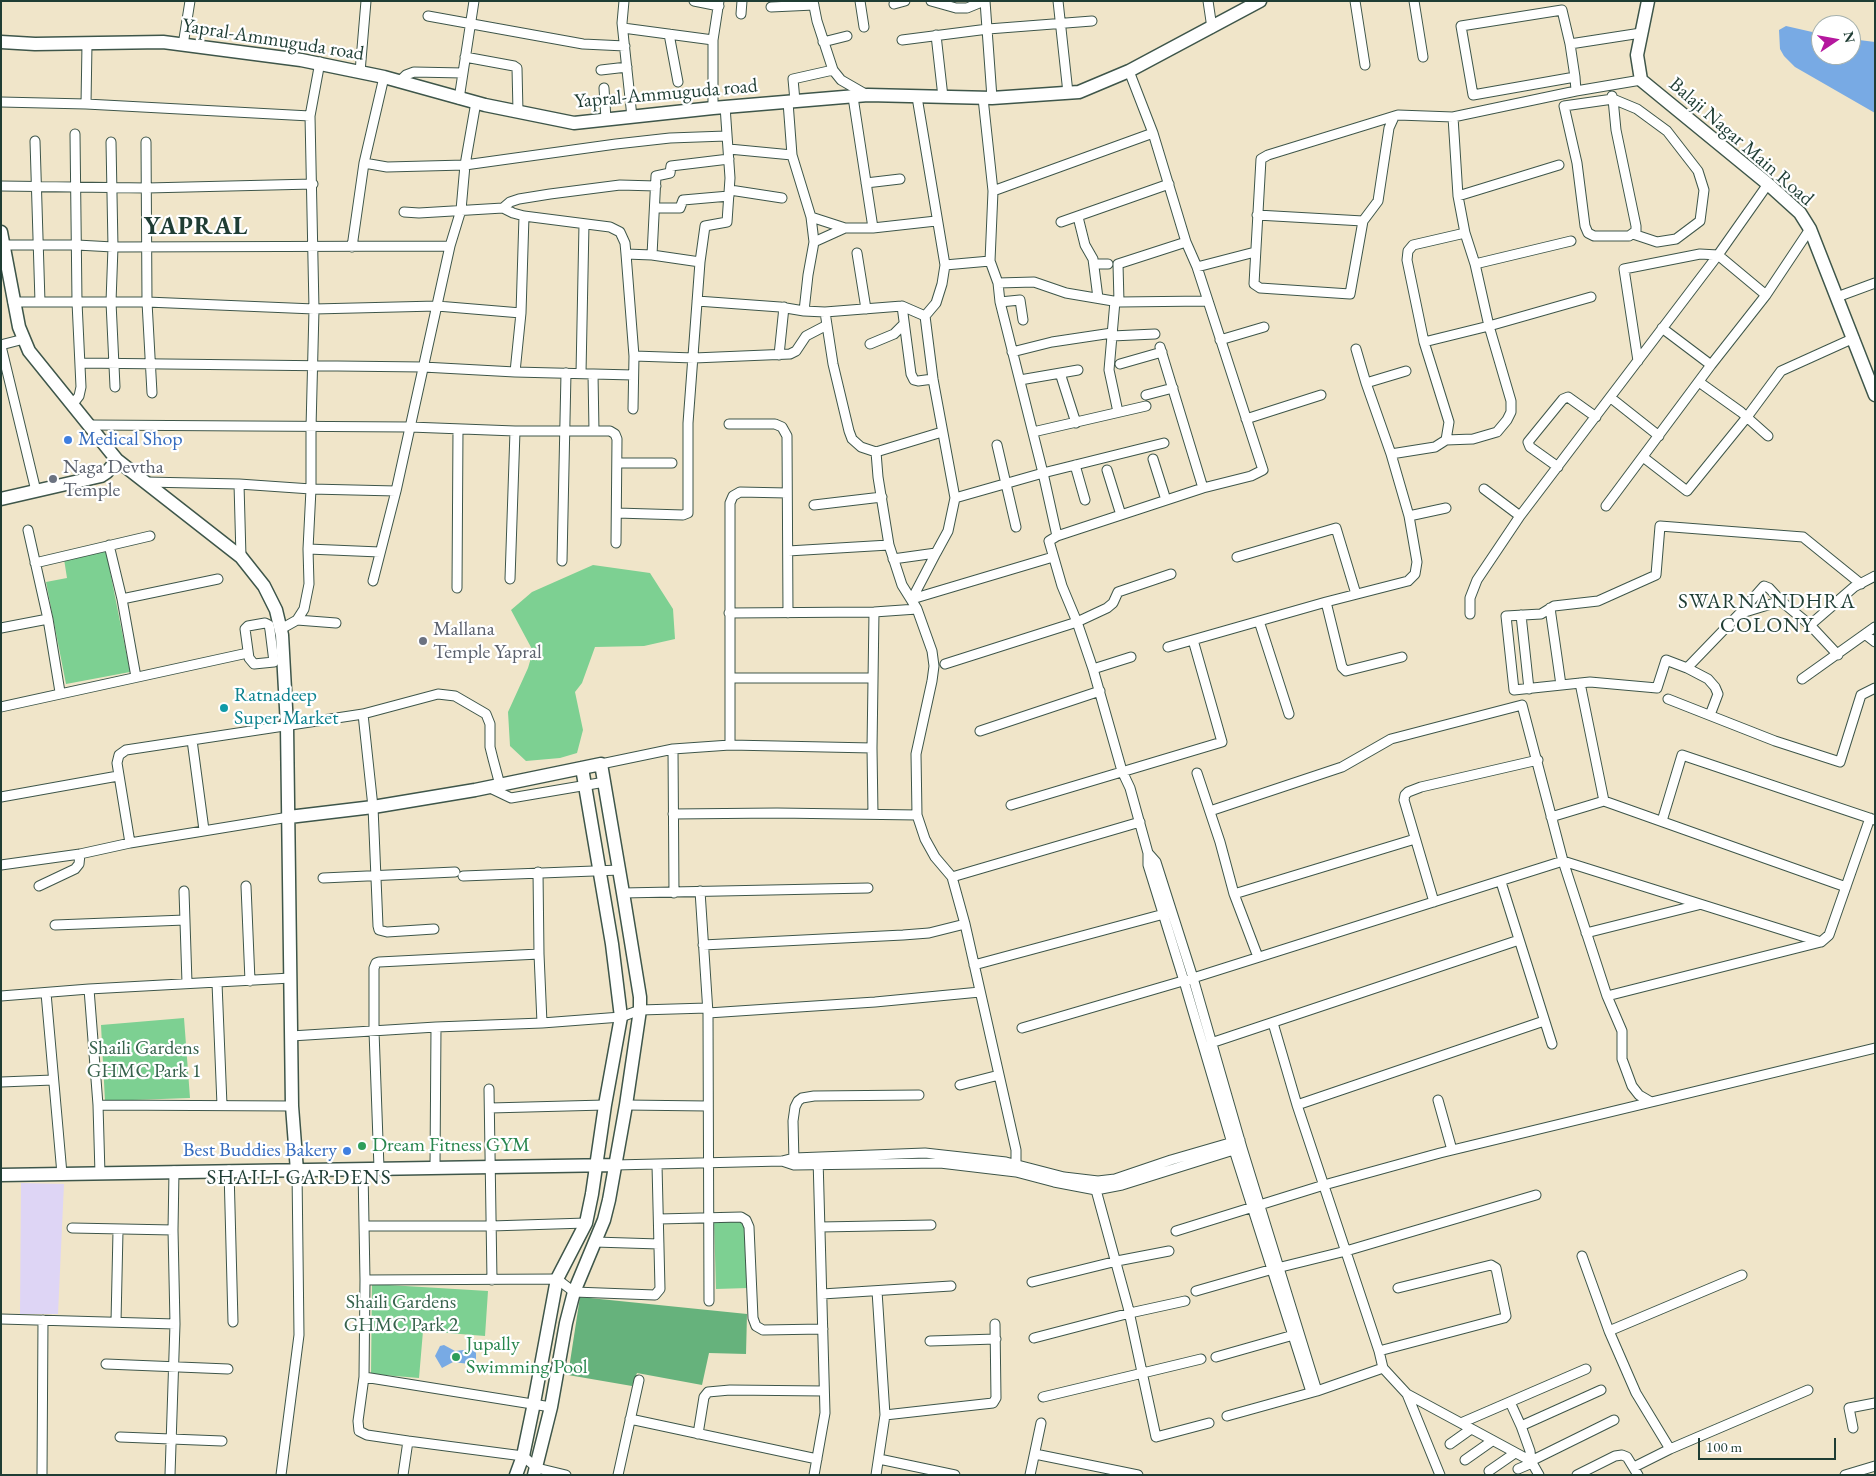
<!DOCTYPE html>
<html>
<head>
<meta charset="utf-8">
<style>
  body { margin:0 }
  #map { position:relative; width:1876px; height:1476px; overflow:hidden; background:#f0e5c9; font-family:"EB Garamond",serif }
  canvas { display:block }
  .frame { position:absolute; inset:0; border:2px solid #1f3d34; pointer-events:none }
  .north { position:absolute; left:1811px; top:15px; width:50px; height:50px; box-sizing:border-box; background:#fff; border:1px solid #a5b1ae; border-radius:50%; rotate:78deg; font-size:14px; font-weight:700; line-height:20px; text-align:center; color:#1f3d34 }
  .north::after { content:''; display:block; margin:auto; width:18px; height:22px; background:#b5179e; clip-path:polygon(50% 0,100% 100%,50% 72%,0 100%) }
  .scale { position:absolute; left:1698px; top:1438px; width:138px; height:22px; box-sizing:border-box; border:2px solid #1f3d34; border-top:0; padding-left:6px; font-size:15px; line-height:18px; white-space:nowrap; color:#1f3d34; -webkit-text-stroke:4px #fff; paint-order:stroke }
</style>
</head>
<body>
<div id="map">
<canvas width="1876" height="1476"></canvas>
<div class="frame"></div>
<div class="north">N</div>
<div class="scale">100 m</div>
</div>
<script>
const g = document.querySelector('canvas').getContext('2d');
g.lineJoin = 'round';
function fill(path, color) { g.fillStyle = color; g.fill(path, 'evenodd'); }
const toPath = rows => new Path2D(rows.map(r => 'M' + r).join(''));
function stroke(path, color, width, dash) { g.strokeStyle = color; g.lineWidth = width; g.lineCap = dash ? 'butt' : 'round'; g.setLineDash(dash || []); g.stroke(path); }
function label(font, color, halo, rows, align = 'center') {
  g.font = font + ' "EB Garamond",serif'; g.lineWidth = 4.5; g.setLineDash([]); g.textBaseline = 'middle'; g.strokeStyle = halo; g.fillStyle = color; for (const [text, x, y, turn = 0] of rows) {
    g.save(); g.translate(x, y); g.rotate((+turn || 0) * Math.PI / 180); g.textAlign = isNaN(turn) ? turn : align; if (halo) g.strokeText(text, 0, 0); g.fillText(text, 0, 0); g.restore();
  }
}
const built = toPath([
  [21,1183,64,1184,58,1314,20,1314]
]);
const green = toPath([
  [106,551,130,672,66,684,46,582,67,578,64,559],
  [593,565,650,573,673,609,675,639,644,646,595,647,582,683,575,692,583,730,577,753,560,758,526,761,510,746,508,712,528,668,533,651,511,610,532,592],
  [184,1018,190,1098,105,1101,101,1025],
  [746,1219,748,1288,716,1289,714,1220],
  [372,1284,488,1291,485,1336,423,1331,419,1378,371,1374]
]);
const forest = toPath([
  [580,1297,747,1314,746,1354,709,1353,702,1385,637,1373,632,1386,568,1375]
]);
const water = toPath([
  [1786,26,1821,34,1821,55,1851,55,1851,39,1875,42,1875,113,1795,67,1784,56,1780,49,1779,30],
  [444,1345,455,1351,472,1349,476,1353,476,1360,469,1364,453,1362,442,1368,435,1356,440,1346]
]);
const street = toPath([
  [624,1,622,23,632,117],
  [694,1,719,6],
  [813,1,817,21,833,70,841,80,867,95],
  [860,1,864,27],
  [931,1,956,8,967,8,984,1],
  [985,1,992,98],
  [1058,1,1068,93],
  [1208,1,1212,28],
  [1355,1,1365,65],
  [1414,1,1423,57],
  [894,4,905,1],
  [771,7,814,5],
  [741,14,742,1],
  [428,16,583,44,625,46],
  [623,28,713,40],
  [669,34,678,82],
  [936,35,943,97],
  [902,40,988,29,1092,21],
  [823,42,847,36],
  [1570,44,1641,33],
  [183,45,190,1],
  [465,57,514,66,517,68,518,112],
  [601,70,627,67],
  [1129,71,1153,133,1186,242,1197,267,1263,470,1251,476,1203,488,1057,536,1049,541,1062,586,1077,622,1093,669,1122,771,1130,788,1148,853,1148,865,1184,981,1234,1150,1311,1392],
  [360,72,366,1],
  [1575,77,1473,95,1461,26,1562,10,1570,44,1575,77,1576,91],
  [399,82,406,75,414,72,463,73],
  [604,88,606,119],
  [1612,96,1613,99,1637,109,1667,131,1698,171,1704,190,1700,221,1676,239,1657,242,1633,234],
  [853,97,873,228],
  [917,97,945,265,942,284,936,303,925,316,933,379,955,498,948,531,936,553],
  [983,98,993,191,990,261,998,283,1000,302,1043,473,1057,536],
  [459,99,474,1],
  [1613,99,1616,130,1636,226,1636,231,1629,236,1594,236,1588,233,1585,226,1577,163,1564,106,1613,99],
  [795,101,793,79,833,70],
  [1,102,86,104,310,116],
  [788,102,792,155,811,217,814,242,808,275,804,311],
  [86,104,87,44],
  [713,108,713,40,719,1],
  [1394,117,1389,128,1378,201,1363,221,1350,294,1260,288,1254,284,1261,159,1268,155,1398,115,1453,117,1576,91,1641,80],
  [35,141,40,302],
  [111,142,113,247,111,302,115,387],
  [146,142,147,302,152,393],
  [729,149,792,155],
  [364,163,387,167,465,165,616,144,670,138,726,136],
  [866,183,900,179],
  [1,186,147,188,313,184],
  [730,190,782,198],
  [993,191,1153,133],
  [1458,196,1559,165],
  [503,208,513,213,524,216,610,227,620,232,625,243,626,254,634,356,633,409],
  [655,208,680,208,683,200,729,196],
  [404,212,419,213,503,208,510,202,519,199,550,194,620,185,656,186],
  [1257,215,1363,221],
  [811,217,845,228,873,228,936,221],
  [1078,217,1085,245,1093,259,1098,298],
  [1061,222,1169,184],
  [1465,233,1475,264],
  [814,242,845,228],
  [4,245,77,245,113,247,450,246],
  [352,247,364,163,384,77],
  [857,253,866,309],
  [626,254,652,255,700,262],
  [652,255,656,176,670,173,671,166,729,159],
  [1094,264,1108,264],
  [945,265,990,261],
  [1197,267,1255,252],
  [998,283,1034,282,1066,293,1119,302,1207,301],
  [1837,297,1875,283],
  [697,301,780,307,804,311,825,312,902,306,925,316],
  [1115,301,1109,370,1118,412],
  [13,302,147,302,314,309,437,306,521,313],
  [1000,302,1020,300,1023,320],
  [1119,302,1118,264,1186,242],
  [902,306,911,374,914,380,918,381,933,379],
  [825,312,833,364,849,431,852,439,861,447,876,452,878,477,889,545,902,585,917,609,932,651,934,666,932,681,916,754,917,815,925,839,935,857,952,877,965,924,1016,1150,1016,1172],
  [1662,328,1711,365],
  [1112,336,1155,334],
  [1220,340,1264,327],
  [1424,342,1489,326,1591,297],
  [870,344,894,334,904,324],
  [1,345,24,339],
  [1,346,36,491],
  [1160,347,1203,488],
  [1012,352,1052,342,1112,333],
  [779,355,784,307],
  [634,356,694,358,790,354,796,351,806,336,827,325],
  [1638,361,1624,269,1700,254,1718,255,1766,295],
  [80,363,423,367,515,372,633,375],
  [1120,364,1162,352],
  [515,372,521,313,524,216],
  [581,373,584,224],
  [1060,373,1076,423],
  [593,374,594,431],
  [1020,380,1078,370],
  [1699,382,1741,412,1768,436],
  [1366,383,1406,371],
  [1146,395,1173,388],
  [1611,398,1659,436],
  [72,405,79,396,81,387,77,302,75,134],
  [1246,419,1321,395],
  [729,424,775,424,782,427,787,436,788,613],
  [89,425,410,427,515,431,610,431,615,434,617,439,616,543],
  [1033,432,1146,406],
  [1446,440,1473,439,1497,432,1507,420,1511,412,1511,401,1489,326,1475,264,1571,241],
  [997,445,1016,527],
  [876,452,942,432],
  [1391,454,1435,447,1446,440,1449,422,1424,342,1407,260,1408,251,1413,245,1465,233,1458,196,1453,117],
  [1643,457,1687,491,1747,417,1781,371,1854,338],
  [1153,459,1166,500],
  [617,463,672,463],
  [1075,465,1085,500],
  [1558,467,1530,447,1528,442,1563,399,1568,397,1596,417],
  [1107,470,1121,515],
  [146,482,239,484,311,489,396,491],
  [239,484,241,557],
  [1484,489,1520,516],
  [955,498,1043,473,1164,443],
  [814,505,882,497],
  [1606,506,1711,365,1766,295,1810,229],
  [617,513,683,515,688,513,688,423,700,262,705,226,727,222,730,178,725,106],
  [1409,516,1446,508],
  [28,530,48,619,60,692],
  [109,545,122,599,136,677],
  [308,549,380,552],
  [788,551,889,545],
  [1237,557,1336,528,1356,594],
  [893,559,936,553,912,599],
  [562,561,566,373],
  [35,563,150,536],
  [510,579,515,431],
  [373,581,396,491,450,246,461,210,465,165,476,102],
  [457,588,458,429],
  [122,599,218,579],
  [912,599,1053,557],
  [1326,602,1342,667,1346,671,1402,657],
  [1550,608,1561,685],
  [1741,612,1764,586,1769,588,1781,601],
  [729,613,874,612,917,609],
  [1470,614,1470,598,1477,580,1520,516,1718,255,1768,184],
  [1521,615,1529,689],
  [297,620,336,623],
  [1259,621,1289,714],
  [265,623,269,625,270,630,274,662,254,664,249,658,245,629,248,626,265,623],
  [1810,625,1838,655],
  [1,628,48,619],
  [281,629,297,620,304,609,309,584,308,549,311,489,311,428,314,309,310,116,320,62],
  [1866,635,1875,642],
  [1168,647,1326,602,1408,581,1415,574,1417,562,1409,516,1391,454,1366,383,1356,349],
  [945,664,1077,622,1107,608,1113,603,1118,592,1171,574],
  [1687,668,1666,660,1657,688,1590,682,1514,690,1506,616,1541,614,1554,606,1598,601,1656,575,1660,526,1803,537,1861,584],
  [1093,669,1131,657],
  [730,678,873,678],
  [1802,679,1875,627],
  [1580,683,1604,801],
  [1668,699,1775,741,1840,762,1861,695,1875,688],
  [1,707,243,654],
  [363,714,373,807,378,926,379,930,387,932,434,929],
  [1710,715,1718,694,1715,687,1708,679,1687,668,1741,612,1745,612,1781,601,1810,625,1854,587,1875,576],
  [980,731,1100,691],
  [192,740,204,830],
  [730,745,730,503,733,496,740,492,787,493],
  [673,749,674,893],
  [601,764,673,749,730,745,872,748],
  [1197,773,1220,842,1234,894,1258,957],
  [488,787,511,798,605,782],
  [1,797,118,776],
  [1011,805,1222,742,1193,640],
  [1210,811,1342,767,1391,739,1522,705,1563,861,1607,996,1622,1031,1622,1059,1632,1086,1639,1095,1651,1102],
  [673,814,777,813,917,815],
  [873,814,872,748,874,612],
  [1551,817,1604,801,1846,887],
  [1662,821,1682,755,1875,820],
  [130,843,117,763,119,755,126,750,363,714,438,694,455,696,486,714,490,724,490,747,493,759,500,785],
  [1148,853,1156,862,1193,978,1242,1148,1317,1391],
  [1,865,80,854,130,843,289,817],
  [538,872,539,954,542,1023],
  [463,876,620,870],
  [952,877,1140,822],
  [323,878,455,872],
  [1501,882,1552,1044],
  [39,886,75,869,79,864,80,854],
  [246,886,250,981],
  [184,891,187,983],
  [700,891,708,1013,709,1301],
  [623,893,868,888],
  [1234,894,1415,839],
  [1434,902,1404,800,1405,795,1408,792,1421,787,1538,760],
  [55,925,185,920],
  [1586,933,1698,905],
  [703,945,903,935,929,933,965,924],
  [974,965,1164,914],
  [217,983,222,1105],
  [89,989,98,1105,100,1174],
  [46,993,62,1174],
  [1,996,89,989,291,978],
  [1607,996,1821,942,1829,935,1870,818],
  [708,1013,875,1002,980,992],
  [1273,1023,1297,1105,1379,1351,1383,1368,1407,1394,1531,1461,1539,1475],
  [1022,1028,1193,978,1563,861,1821,942],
  [291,1036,436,1027,542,1023,621,1017,640,1010,707,1008],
  [1211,1043,1519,940],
  [1,1082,53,1080],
  [960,1085,999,1075],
  [489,1089,492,1280],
  [1438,1100,1452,1150],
  [98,1105,292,1106],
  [626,1105,707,1106],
  [1297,1105,1544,1021],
  [490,1108,605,1105],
  [782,1161,794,1165,940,1163,1016,1172,1054,1182,1096,1190,1122,1185,1240,1148],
  [794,1162,793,1121,795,1107,798,1101,802,1098,814,1096,919,1095],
  [615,1165,782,1161,794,1158,925,1153,1006,1162,1064,1177,1098,1181,1115,1179,1171,1160,1240,1140],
  [435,1167,436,1027],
  [379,1168,374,1031,374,968,376,963,379,962,539,954],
  [363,1169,365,1280,364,1377,358,1421,359,1431,367,1435,408,1441,523,1456,537,1468,566,1475],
  [229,1170,233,1322],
  [1097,1184,1096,1190,1128,1307,1156,1437,1209,1423],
  [659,1219,741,1217,746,1220,749,1227,753,1318,756,1326,763,1330,823,1329],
  [364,1226,491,1226,586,1223],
  [820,1227,931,1225],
  [72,1228,173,1230],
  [1176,1231,1324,1185,1440,1153,1875,1048],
  [595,1242,659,1244],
  [1582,1256,1609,1331,1636,1393,1670,1449],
  [365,1280,557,1279,574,1292,655,1295,660,1289,657,1165],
  [1032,1282,1117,1261,1169,1251],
  [877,1291,885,1415,993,1403,996,1398,995,1324],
  [1196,1291,1273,1269,1346,1251,1536,1195],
  [822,1294,951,1286],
  [1,1319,175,1324],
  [116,1322,118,1231],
  [1609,1331,1742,1275],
  [1034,1338,1130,1313,1185,1301],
  [930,1341,996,1339],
  [1379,1351,1504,1318,1506,1316,1496,1268,1491,1265,1398,1288],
  [1216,1357,1297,1334],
  [106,1364,228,1369],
  [364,1377,551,1407],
  [1407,1394,1440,1475],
  [1043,1397,1201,1359],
  [1510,1402,1521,1426,1601,1390],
  [1227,1416,1317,1391,1383,1368],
  [630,1419,817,1459],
  [1461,1423,1586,1369],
  [1521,1426,1530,1451,1531,1461,1614,1420],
  [1853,1428,1849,1408,1875,1403],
  [698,1434,704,1397,708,1392,730,1390,824,1391],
  [120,1437,222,1441],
  [1450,1444,1471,1429],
  [1035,1454,1138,1475],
  [879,1459,955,1475],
  [1465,1460,1492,1441],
  [1634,1467,1670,1449,1808,1390],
  [1518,1469,1532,1463],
  [1489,1471,1515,1453],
  [42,1475,43,1320],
  [170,1475,175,1324,173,1230,174,1171],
  [281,1475,299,1335,297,1171],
  [403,1475,408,1441],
  [618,1475,639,1380],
  [814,1475,825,1413,818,1158],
  [876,1475,885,1415],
  [1030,1475,1041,1423],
  [1577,1475,1615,1456,1622,1455,1627,1457,1638,1475],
  [1845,1475,1875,1466]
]);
const secondary = toPath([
  [1648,1,1637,55,1641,80,1768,184,1800,213,1810,229,1875,395],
  [1,42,35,44,163,42,301,60,384,77,485,105,574,123,713,108,868,95,992,98,1079,92,1129,71,1260,1],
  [1,232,19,327,29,351,117,460,241,557,264,586,276,610,282,635,287,726,292,1106,297,1171],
  [1,499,101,476,107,472,117,460],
  [289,817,373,807,475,790,601,764,623,893,640,997,640,1010,626,1105,609,1200,604,1220,574,1292,566,1323,551,1407,534,1475],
  [1,1175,615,1165],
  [516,1475,523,1456,534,1403,557,1279,586,1223,592,1194,605,1105,621,1017,612,944,582,768]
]);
const markers = [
  [68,440,5,"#3f7fe0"],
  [53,479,5,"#6b7280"],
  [423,641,5,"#6b7280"],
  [224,708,5,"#0f9aa8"],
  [362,1146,5,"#2e9e5b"],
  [347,1151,5,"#3f7fe0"],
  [456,1357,5,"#2e9e5b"]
];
const streetNames = [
  ["Yapral-Ammuguda road",273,40,9],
  ["Yapral-Ammuguda road",666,94,-5],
  ["Balaji Nagar Main Road",1741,142,41]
];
const shopNames = [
  ["Medical Shop",78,440],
  ["Best Buddies Bakery",337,1151,"right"]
];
const worshipNames = [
  ["Naga Devtha",63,468],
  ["Temple",63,491],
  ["Mallana",433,630],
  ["Temple Yapral",433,653]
];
const cultureNames = [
  ["Ratnadeep",234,696],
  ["Super Market",234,719]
];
const parkNames = [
  ["Shaili Gardens",144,1049],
  ["GHMC Park 1",144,1072],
  ["Shaili Gardens",401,1303],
  ["GHMC Park 2",401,1326]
];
const leisureNames = [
  ["Dream Fitness GYM",372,1146],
  ["Jupally",466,1345],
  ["Swimming Pool",466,1368]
];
const neighbourhoodNames = [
  ["SWARNANDHRA",1767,602],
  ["COLONY",1767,626],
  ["SHAILI GARDENS",299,1178]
];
const districtNames = [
  ["YAPRAL",196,227]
];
fill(built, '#ded5f5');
fill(green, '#7dd092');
fill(forest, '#66b27c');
fill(water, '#78aae4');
stroke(street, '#3e564a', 11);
stroke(secondary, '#3e564a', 15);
stroke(street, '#fff', 9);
stroke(secondary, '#fff', 12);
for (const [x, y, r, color] of markers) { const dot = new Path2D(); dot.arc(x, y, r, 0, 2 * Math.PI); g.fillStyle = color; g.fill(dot); stroke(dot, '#fff', 2); }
label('20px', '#1f3d34', '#fff', streetNames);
label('20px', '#366cbe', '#fff', shopNames, 'left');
label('20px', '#5b616d', '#fff', worshipNames, 'left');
label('20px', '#0d838f', '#fff', cultureNames, 'left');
label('20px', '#36624c', '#fff', parkNames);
label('20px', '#27864d', '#fff', leisureNames, 'left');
g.letterSpacing = '1px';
label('21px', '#1f3d34', '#fff', neighbourhoodNames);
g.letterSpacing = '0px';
g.letterSpacing = '1px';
label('bold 25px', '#1f3d34', '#fff', districtNames);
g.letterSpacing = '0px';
</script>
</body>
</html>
